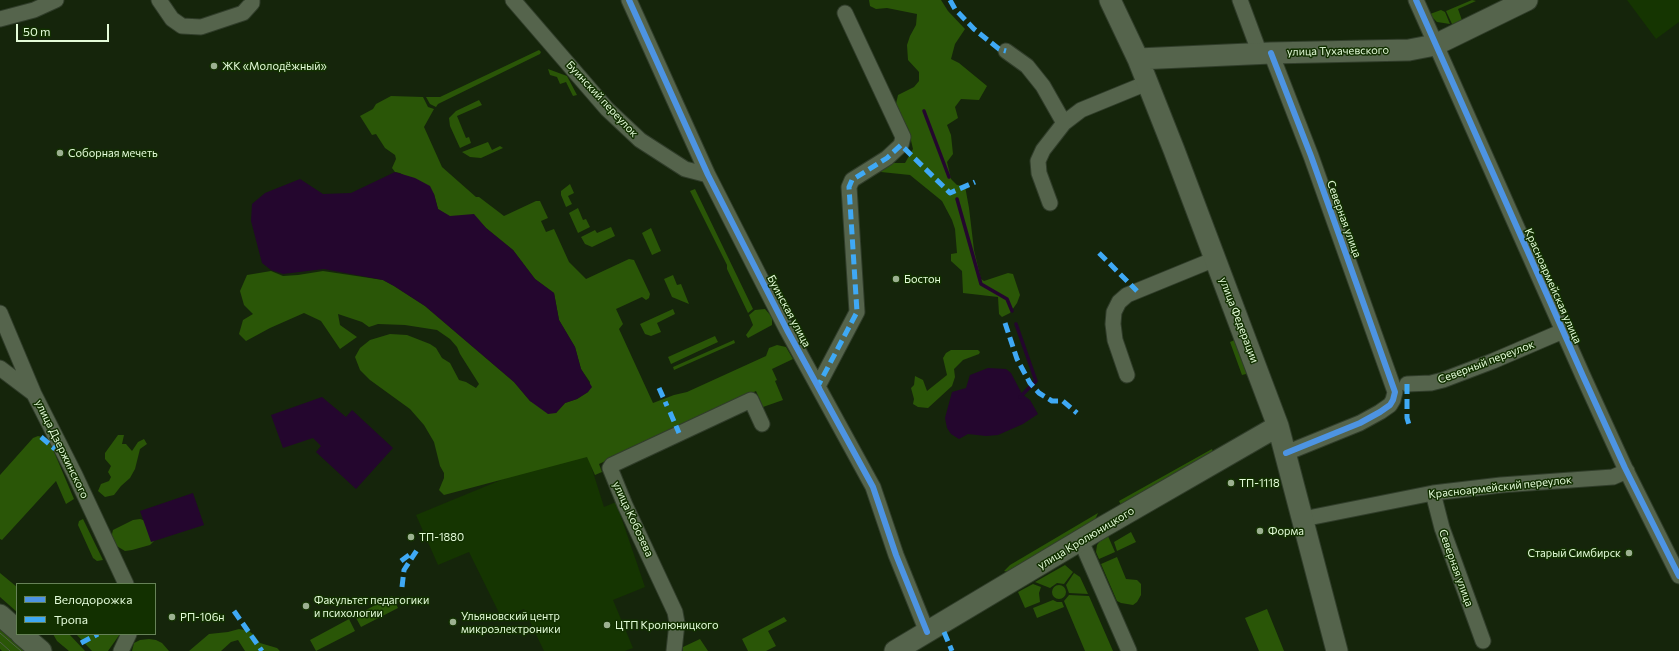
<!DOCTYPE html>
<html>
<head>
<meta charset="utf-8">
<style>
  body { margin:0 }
  #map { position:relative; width:1679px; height:651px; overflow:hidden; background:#15250b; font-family:Commissioner,sans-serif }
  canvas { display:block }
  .legend { position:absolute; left:16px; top:583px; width:140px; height:52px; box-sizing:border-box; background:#123000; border:1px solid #668257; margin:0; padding:5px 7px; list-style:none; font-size:12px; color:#e4fcd9 }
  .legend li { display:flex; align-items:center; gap:8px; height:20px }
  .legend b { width:20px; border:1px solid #668257 }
  .scale { position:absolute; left:16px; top:24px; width:93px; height:18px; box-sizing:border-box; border:2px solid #e4fcd9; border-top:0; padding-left:5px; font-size:12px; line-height:14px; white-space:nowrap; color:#e4fcd9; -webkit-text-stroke:3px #123000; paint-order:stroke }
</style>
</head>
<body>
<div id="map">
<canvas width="1679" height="651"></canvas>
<ul class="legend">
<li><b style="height:5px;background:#4d94e3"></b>Велодорожка</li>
<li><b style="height:5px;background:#3fa9f5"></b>Тропа</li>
</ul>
<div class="scale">50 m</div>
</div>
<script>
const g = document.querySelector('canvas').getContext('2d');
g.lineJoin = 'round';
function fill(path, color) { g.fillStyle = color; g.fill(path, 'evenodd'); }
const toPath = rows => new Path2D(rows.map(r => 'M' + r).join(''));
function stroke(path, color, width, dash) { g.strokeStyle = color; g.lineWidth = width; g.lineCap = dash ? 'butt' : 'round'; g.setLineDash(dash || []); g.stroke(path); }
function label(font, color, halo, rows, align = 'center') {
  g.font = font + ' Commissioner,sans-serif'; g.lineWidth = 3; g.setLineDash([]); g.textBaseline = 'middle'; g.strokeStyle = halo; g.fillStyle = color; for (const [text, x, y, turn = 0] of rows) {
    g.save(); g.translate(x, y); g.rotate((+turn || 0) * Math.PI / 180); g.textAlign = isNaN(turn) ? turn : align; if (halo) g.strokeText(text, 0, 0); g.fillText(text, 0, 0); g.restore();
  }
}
const built = toPath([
  [1627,0,1679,0,1679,22,1656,39],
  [587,453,604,507,616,502,645,587,613,600,633,648,625,651,544,651,524,609,502,619,469,552,438,565,416,515,518,473]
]);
const green = toPath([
  [869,0,941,0,948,11,965,29,955,44,951,59,959,63,987,86,979,100,961,99,955,107,958,118,947,125,951,135,953,154,947,162,951,179,957,185,965,186,969,208,974,250,981,279,984,281,1008,273,1013,274,1020,295,1017,303,1010,313,1002,317,999,314,998,297,963,293,962,271,951,261,951,254,957,253,955,229,952,220,942,201,910,175,881,172,886,163,905,163,913,149,908,128,895,108,898,95,914,87,919,81,919,72,908,60,907,45,910,36,916,25,917,14,887,8,876,9,870,6],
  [1472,0,1476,1,1458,9,1463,23,1452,24,1446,11],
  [1441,10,1445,12,1450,24,1437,22,1431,16,1430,14],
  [539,50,541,52,540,54,438,104,436,107,430,104,426,97,440,97],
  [548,69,567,76,577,95,573,96,566,82,560,84,557,77,550,75],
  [391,96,423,97,428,107,434,109,424,127,442,167,476,197,479,197,504,216,536,201,540,201,548,218,541,221,546,232,554,229,569,262,586,279,629,259,634,260,650,294,649,298,646,300,642,297,616,309,623,324,619,329,653,403,674,395,687,392,766,356,769,348,777,345,786,347,793,359,772,369,777,380,775,381,783,400,763,407,756,391,599,464,602,472,595,475,587,457,444,495,439,490,444,478,444,473,440,466,434,442,424,425,410,409,370,380,360,370,355,357,360,348,370,340,390,334,407,335,430,344,436,348,442,358,450,363,459,380,466,382,476,388,479,384,460,354,457,347,450,339,437,330,405,325,378,324,369,327,362,322,338,314,340,325,357,337,340,349,321,321,304,313,270,328,246,341,239,334,243,320,253,314,244,305,240,291,247,275,271,271,283,276,298,275,323,271,383,280,394,286,425,306,514,382,530,401,556,413,565,403,577,399,588,392,590,382,581,369,575,347,559,320,554,293,535,279,513,250,486,228,474,215,450,217,438,209,434,194,400,173,395,172,392,168,396,159,395,155,385,148,376,134,372,135,360,116,373,109,376,104],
  [479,100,482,105,457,116,466,138,469,137,471,143,460,148,450,126,449,118,456,111],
  [488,142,492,150,500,146,503,148,481,158,470,157,462,152],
  [570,184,574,193,568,196,572,204,566,207,561,195,561,191],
  [695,189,753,309,748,313,727,269,727,265,690,191],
  [578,208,583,220,586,219,590,227,578,233,569,213],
  [611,227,615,236,592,247,585,244,581,237,595,230,597,233],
  [651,228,661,251,652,255,642,233],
  [673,275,677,285,681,284,689,304,672,297,664,279],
  [673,309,675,314,657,323,661,332,651,336,645,334,640,324],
  [765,309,772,317,772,325,748,338,746,335,753,325,749,315,755,310],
  [715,336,718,342,671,364,668,357],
  [1237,339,1250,373,1242,375,1230,342],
  [734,340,735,343,674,370,673,367],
  [951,350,978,350,980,352,979,354,963,360,954,369,955,377,952,386,928,408,918,407,913,404,914,399,911,388,914,385,915,376,923,380,927,391,947,375,943,358,946,353],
  [118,435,124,435,122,444,126,444,132,451,138,442,144,439,147,444,140,449,135,469,130,478,121,486,114,495,105,497,98,491,101,484,109,481,111,477,108,472,111,466,105,459,105,453],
  [38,436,46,438,52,447,74,499,66,504,56,481,2,540,0,539,0,475,33,438],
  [1212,449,1213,453,1122,507,1119,501],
  [1098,513,1094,522,1008,572,1004,571,1010,565],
  [83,519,103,560,97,561,93,558,78,525,79,521],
  [140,519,149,522,158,537,150,545,132,550,125,551,115,545,111,538,113,530,133,520],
  [1131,532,1136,542,1117,551,1114,542],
  [1108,536,1115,552,1099,559,1096,552,1097,545,1100,541],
  [1117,557,1126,579,1137,580,1141,584,1141,595,1137,602,1133,605,1121,603,1117,601,1101,564],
  [1065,565,1073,572,1064,584,1057,583,1050,588,1035,582],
  [0,573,17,587,17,612,0,597],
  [1074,573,1080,577,1088,594,1069,593,1066,585],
  [1033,584,1041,587,1039,593,1040,602,1025,608,1018,592],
  '1052 592a7 7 0 1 1 14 0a7 7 0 1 1-14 0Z',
  [1069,595,1089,596,1113,651,1085,651,1064,601],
  [392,596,398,608,361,627,355,616],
  [1053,600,1057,602,1062,602,1064,607,1037,618,1033,608],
  [1267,609,1284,651,1259,651,1245,618],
  [784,617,787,621,768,631,776,646,766,651,748,651,742,639],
  [349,619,355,631,316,651,310,640],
  [0,624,30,651,2,651,0,649],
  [239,629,249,631,255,636,260,643,277,648,280,651,245,651,238,640,231,642,221,651,189,651,209,634,228,632],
  [53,634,69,634,85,651,69,651,57,641],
  [76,634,120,634,108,651,92,651],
  [149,639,156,640,162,643,169,651,132,651,134,643,140,640],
  [700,639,708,651,683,651,683,647]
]);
const water = toPath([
  [395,172,415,178,430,186,434,194,438,209,450,216,474,214,486,228,513,250,535,279,554,293,559,320,575,347,581,369,592,387,588,392,577,399,565,403,556,413,548,414,530,401,514,382,425,306,394,286,383,280,324,269,283,274,271,270,262,263,251,221,252,204,265,193,300,179,323,194,351,193],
  [988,368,1006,369,1011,373,1022,394,1030,400,1038,414,1023,424,998,435,986,436,968,434,959,439,951,434,947,428,945,418,952,392,966,388,970,375],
  [322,397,346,417,352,410,393,448,356,489,316,452,321,446,313,438,283,448,271,415],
  [193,493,204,525,151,542,140,511]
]);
const stream = toPath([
  [924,111,949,177],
  [957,199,981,284,1007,299,1012,311],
  [1016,324,1036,381,1020,397]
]);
const street = toPath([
  [159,0,172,19,182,26,201,27,243,13,252,3,252,0],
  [513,0,607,109,640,140,685,169,708,175],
  [629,0,708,175,787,330,873,487,896,555,927,632],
  [1240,0,1260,54],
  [1416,0,1583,376,1625,468,1679,576],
  [0,19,34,10,56,0],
  [1006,51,1027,66,1043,86,1064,123],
  [1271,53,1311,156,1395,392,1393,400,1390,405,1380,412,1360,423,1286,453],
  [1050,203,1039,173,1038,161,1043,150,1064,123,1081,110,1147,83],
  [0,313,34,394,75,475,126,584],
  [0,368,33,393],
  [1127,375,1115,340,1113,324,1114,312,1119,302,1127,295,1215,259],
  [1407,384,1431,383,1443,380,1493,361,1563,331],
  [818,386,857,312,849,187,852,180,887,158,901,145,903,137,845,13],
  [1433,493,1442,528,1483,641],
  [1303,519,1433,493,1501,485,1613,477,1627,471],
  [1081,541,1129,651],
  [121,651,129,634],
  [674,651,677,623,675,612,625,505,610,468,612,465,751,400,762,424]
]);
const secondary = toPath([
  [1110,0,1138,59,1174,150,1278,426,1337,651],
  [1138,59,1271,53,1409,50,1435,45,1527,0],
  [0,615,17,630],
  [21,634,41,651],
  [895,651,1101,528,1278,426]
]);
const tram = toPath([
  [0,633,21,651],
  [0,642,10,651]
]);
const quiet = toPath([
  [950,0,955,9,974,29,999,49,1006,51],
  [1099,253,1137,291],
  [1005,323,1017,359,1030,383,1039,393,1052,401,1063,401,1077,413],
  [1407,384,1407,418,1410,428],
  [659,388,667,406],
  [820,389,818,386,857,312,849,187,852,180,887,158,901,145,950,193,975,182],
  [670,412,679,433],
  [41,437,55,449],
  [401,561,413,552],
  [402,587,404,570,417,550],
  [234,611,262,651],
  [944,632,952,651],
  [81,643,98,634]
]);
const cycleway = toPath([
  [629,0,708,175,787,330,873,487,896,555,927,632],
  [1416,0,1583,376,1625,468,1679,576],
  [1271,53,1311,156,1395,392,1393,400,1390,405,1380,412,1360,423,1286,453]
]);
const markers = [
  [214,66,4,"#9cb191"],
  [60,153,4,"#9cb191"],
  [896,279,4,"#9cb191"],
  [1231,483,4,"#9cb191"],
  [1260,531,4,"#9cb191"],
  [411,537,4,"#9cb191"],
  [1629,553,4,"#9cb191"],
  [306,606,4,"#9cb191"],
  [172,617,4,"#9cb191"],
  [453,622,4,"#9cb191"],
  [607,625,4,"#9cb191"]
];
const streetNames = [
  ["улица Тухачевского",1338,51,-1],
  ["Буинский переулок",602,99,47],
  ["Северная улица",1344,219,70],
  ["Красноармейская улица",1553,286,66],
  ["Буинская улица",789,311,62],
  ["улица Федерации",1239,320,69],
  ["Северный переулок",1486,362,-21],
  ["улица Дзержинского",62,449,64],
  ["Красноармейский переулок",1500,487,-6],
  ["улица Кобозева",633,519,65],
  ["улица Кролюницкого",1086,538,-31],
  ["Северная улица",1456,568,70]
];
const poiNames = [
  ["ЖК «Молодёжный»",222,66],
  ["Соборная мечеть",68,153],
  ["Бостон",904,279],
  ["ТП-1118",1239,483],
  ["Форма",1268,531],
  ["ТП-1880",419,537],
  ["Старый Симбирск",1621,553,"right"],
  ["Факультет педагогики",314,600],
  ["и психологии",314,613],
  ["Ульяновский центр",461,616],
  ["микроэлектроники",461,629],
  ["РП-106н",180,617],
  ["ЦТП Кролюницкого",615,625]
];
fill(built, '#153501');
fill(green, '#2a5607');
fill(water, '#24062e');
stroke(stream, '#24062e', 3.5);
stroke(street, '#303d2a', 17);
stroke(secondary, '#303d2a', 23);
stroke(street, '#55644c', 15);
stroke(secondary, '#55644c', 21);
stroke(tram, '#505e48', 1);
stroke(quiet, '#3fa9f5', 5, [10, 5]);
stroke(cycleway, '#4d94e3', 6);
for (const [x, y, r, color] of markers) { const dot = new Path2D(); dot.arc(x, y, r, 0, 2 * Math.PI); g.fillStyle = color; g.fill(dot); stroke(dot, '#123000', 1.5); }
label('11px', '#e4fcd9', '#123000', streetNames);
label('11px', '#e4fcd9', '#123000', poiNames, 'left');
</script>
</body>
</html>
